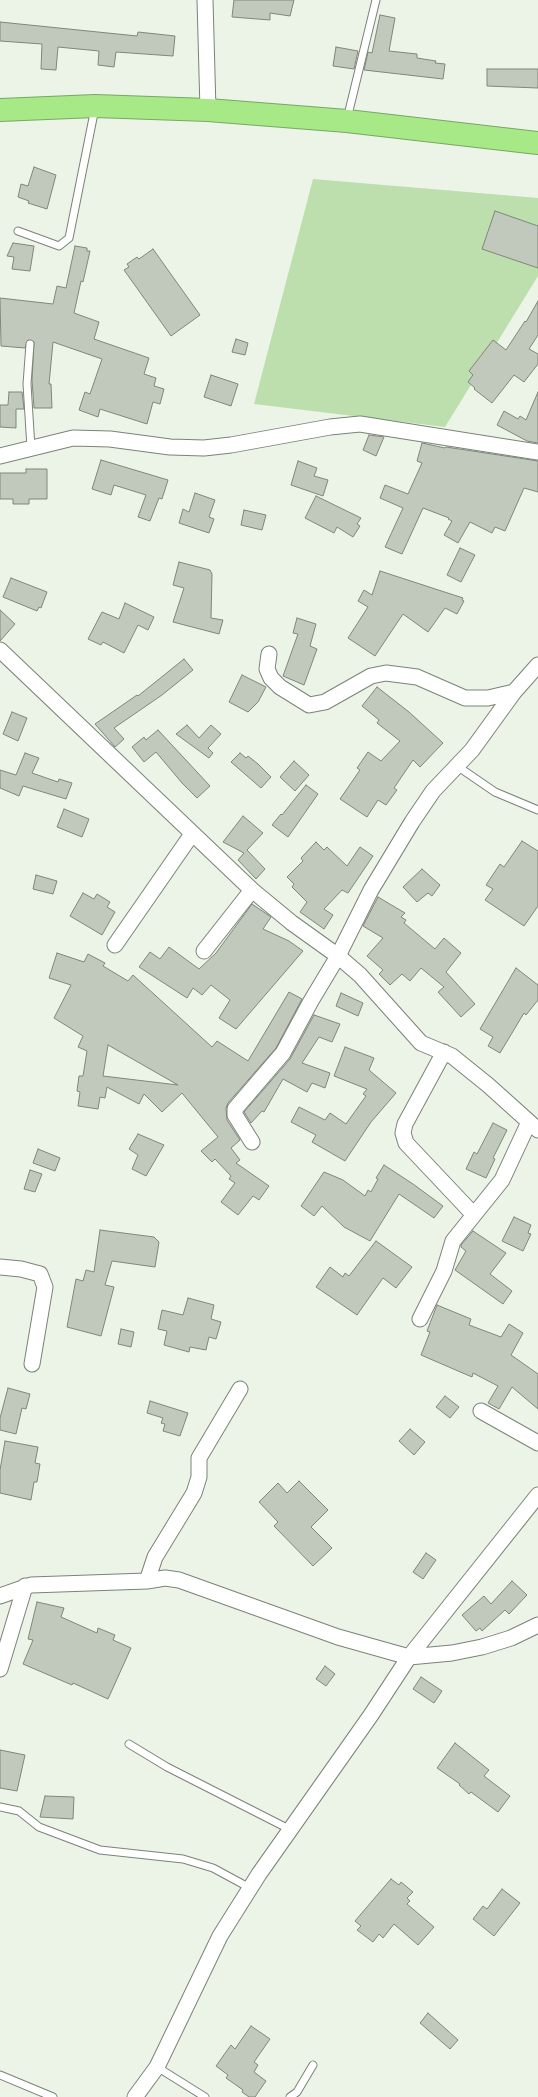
<!DOCTYPE html>
<html>
<head>
<meta charset="utf-8">
<style>
  body { margin:0 }
  canvas { display:block; background:#ebf4e7 }
</style>
</head>
<body>
<canvas width="538" height="2097"></canvas>
<script>
const g = document.querySelector('canvas').getContext('2d');
g.lineJoin = 'round';
function fill(path, color) { g.fillStyle = color; g.fill(path, 'evenodd'); }
const toPath = rows => new Path2D(rows.map(r => 'M' + r).join(''));
function stroke(path, color, width, dash) { g.strokeStyle = color; g.lineWidth = width; g.lineCap = dash ? 'butt' : 'round'; g.setLineDash(dash || []); g.stroke(path); }
const green = toPath([
  [313,179,538,198,538,276,445,427,254,404]
]);
const building = toPath([
  [234,0,294,0,290,16,270,13,270,20,232,17,234,0],
  [380,15,395,18,389,51,417,54,417,58,436,61,435,63,445,64,443,79,364,70,368,52,372,53,380,15],
  [0,22,137,36,138,32,175,36,173,56,116,52,114,67,98,65,99,51,58,47,56,70,41,69,42,44,0,41,0,22],
  [336,47,358,51,354,69,333,66,336,47],
  [487,69,538,69,538,88,487,86,487,69],
  [34,167,56,175,47,209,28,203,29,201,18,197,21,184,28,186,34,167],
  [495,211,538,226,538,268,482,249,495,211],
  [13,243,34,246,30,271,12,269,14,257,7,256,13,243],
  [75,246,87,248,87,251,90,251,83,282,81,281,74,313,99,322,94,339,149,358,144,374,156,378,154,386,164,389,160,404,153,402,147,424,100,409,98,417,79,410,85,392,90,394,102,359,53,342,49,384,51,384,52,408,34,408,32,380,34,342,28,340,25,348,1,346,0,298,53,304,57,286,66,288,75,246],
  [153,249,200,315,171,336,124,270,129,267,127,264,137,257,139,259,153,249],
  [538,301,538,335,529,349,538,354,538,364,524,382,514,375,492,403,474,389,475,388,468,382,473,375,469,371,493,340,506,350,525,321,526,322,538,301],
  [236,339,248,343,245,355,232,352,236,339],
  [211,375,238,384,231,406,204,397,211,375],
  [9,392,22,392,24,409,16,409,16,428,0,427,0,405,8,405,9,392],
  [538,392,538,443,527,441,497,425,504,411,518,419,520,416,526,420,538,392],
  [369,435,384,437,376,456,363,450,369,435],
  [422,443,445,448,446,447,538,461,538,492,524,488,505,531,495,527,492,533,470,522,458,543,444,535,452,521,448,519,449,518,423,508,402,554,385,547,403,508,380,498,385,485,408,494,422,463,417,461,422,443],
  [101,460,168,480,162,499,159,498,150,521,138,517,146,495,114,485,111,495,92,489,101,460],
  [298,461,317,468,314,476,328,480,323,496,291,485,298,461],
  [26,469,47,469,47,499,29,499,29,504,13,504,13,499,0,499,0,473,26,473,26,469],
  [195,493,215,500,209,517,214,519,209,533,179,523,183,509,189,512,195,493],
  [316,496,361,518,357,524,360,526,353,537,337,527,334,533,305,518,316,496],
  [244,510,266,515,262,530,241,525,244,510],
  [460,548,475,555,461,582,447,575,460,548],
  [179,562,210,570,212,574,211,618,223,620,219,634,173,622,184,588,173,585,179,562],
  [380,571,463,598,462,600,464,601,457,614,445,608,428,632,403,614,375,656,348,638,368,607,358,601,364,590,372,595,380,571],
  [11,578,47,592,41,608,39,607,37,611,3,597,11,578],
  [125,603,154,617,148,630,138,625,124,653,103,642,101,645,88,639,102,612,119,619,125,603],
  [0,610,15,624,0,641,0,610],
  [297,618,316,624,310,646,317,649,304,685,283,676,298,634,293,633,297,618],
  [184,659,193,670,162,695,114,728,124,739,115,747,95,724,137,695,138,696,184,659],
  [242,675,266,687,258,702,248,712,229,702,242,675],
  [377,687,409,712,443,743,420,767,413,760,394,788,397,790,386,805,378,800,367,817,340,799,360,770,357,768,368,752,381,761,400,741,377,723,379,720,362,706,377,687],
  [12,712,27,718,18,741,3,734,12,712],
  [187,725,199,738,211,725,221,734,208,748,213,753,209,758,176,734,187,725],
  [158,730,210,786,197,798,182,783,156,752,144,762,132,747,144,737,146,740,158,730],
  [25,753,39,758,32,773,58,782,59,779,72,783,66,799,23,786,19,796,0,788,0,770,16,775,25,753],
  [240,753,246,758,248,756,258,764,271,777,261,788,231,762,240,753],
  [294,761,309,775,295,791,280,777,294,761],
  [306,785,318,794,288,837,272,825,281,814,282,815,306,785],
  [64,809,89,819,82,837,57,827,64,809],
  [243,816,263,833,247,850,265,869,256,879,238,860,244,853,223,842,243,816],
  [522,841,538,851,538,906,524,926,485,900,493,889,486,885,500,864,504,867,522,841],
  [316,842,324,850,327,847,347,866,360,847,373,856,348,893,342,890,324,909,333,915,324,929,300,912,307,902,292,887,294,884,287,877,303,861,301,858,316,842],
  [422,869,440,885,432,896,428,893,417,902,403,887,422,869],
  [36,875,57,881,53,894,33,889,36,875],
  [83,893,94,899,97,894,110,902,107,907,115,912,102,935,70,916,83,893],
  [378,897,405,913,401,917,406,920,404,923,435,949,444,938,461,953,446,972,475,1004,461,1017,438,992,444,987,421,968,410,981,402,974,390,985,379,974,383,970,367,956,383,938,363,926,378,897],
  [252,904,271,917,263,929,289,941,303,951,236,1029,219,1018,230,1000,211,985,202,995,193,988,187,998,139,967,150,952,160,959,169,947,199,969,216,953,252,904],
  [57,953,84,962,88,954,105,963,103,966,128,981,133,975,212,1047,217,1041,248,1061,289,992,302,999,276,1048,228,1103,226,1108,227,1120,240,1140,231,1148,240,1160,236,1163,269,1186,259,1200,253,1196,238,1215,221,1202,235,1183,229,1179,231,1176,215,1159,212,1162,201,1151,218,1137,182,1093,162,1112,144,1094,139,1104,107,1087,105,1098,100,1097,98,1109,78,1106,80,1092,77,1091,79,1076,83,1076,87,1051,78,1047,83,1036,54,1018,71,985,49,978,57,953],
  [108,1045,178,1085,103,1076,108,1045],
  [516,968,538,985,538,1000,526,1015,524,1013,500,1053,488,1046,493,1037,480,1029,516,968],
  [341,993,363,1003,358,1016,336,1006,341,993],
  [314,1015,340,1024,332,1042,319,1037,302,1063,330,1073,325,1088,312,1083,307,1092,283,1079,264,1112,262,1111,251,1123,244,1112,290,1059,314,1015],
  [345,1047,374,1058,369,1070,396,1093,371,1122,345,1161,312,1142,316,1135,291,1122,299,1107,325,1120,330,1113,346,1124,366,1096,363,1094,367,1089,334,1076,345,1047],
  [493,1123,507,1130,493,1158,495,1159,486,1178,466,1169,474,1152,477,1154,493,1123],
  [138,1134,164,1145,146,1176,132,1169,138,1155,129,1149,138,1134],
  [38,1149,60,1158,55,1171,33,1163,38,1149],
  [384,1165,413,1184,443,1206,434,1218,399,1194,370,1241,344,1227,322,1206,314,1216,301,1206,324,1172,343,1180,365,1196,368,1190,371,1192,378,1179,376,1178,384,1165],
  [30,1170,42,1174,35,1192,24,1189,30,1170],
  [514,1217,531,1225,528,1233,531,1234,523,1251,502,1241,514,1217],
  [100,1230,154,1237,159,1242,155,1267,112,1261,105,1285,114,1287,101,1336,67,1327,76,1279,83,1281,86,1270,94,1272,100,1230],
  [473,1231,506,1253,490,1274,512,1291,503,1304,455,1270,466,1251,461,1247,461,1245,473,1231],
  [376,1241,412,1267,396,1288,383,1278,357,1315,316,1287,330,1267,343,1277,345,1273,349,1276,376,1241],
  [188,1298,214,1305,211,1319,221,1322,216,1339,209,1337,206,1350,190,1347,189,1352,164,1345,167,1331,158,1329,162,1310,183,1315,188,1298],
  [437,1305,471,1319,469,1325,501,1337,509,1324,523,1333,511,1355,538,1374,538,1409,512,1387,499,1409,488,1403,498,1386,473,1373,472,1377,421,1355,430,1332,427,1331,437,1305],
  [121,1329,134,1332,131,1347,118,1344,121,1329],
  [8,1388,30,1394,26,1409,22,1408,16,1434,0,1430,0,1418,8,1388],
  [445,1396,459,1407,450,1418,436,1407,445,1396],
  [150,1401,188,1413,180,1436,163,1431,165,1424,161,1423,163,1418,147,1413,150,1401],
  [410,1429,425,1442,414,1455,399,1441,410,1429],
  [5,1441,38,1447,35,1463,40,1464,37,1482,34,1482,31,1500,0,1493,0,1470,5,1441],
  [299,1481,328,1510,311,1527,332,1548,313,1566,274,1526,278,1522,259,1502,278,1483,287,1493,299,1481],
  [426,1553,436,1560,423,1579,413,1572,426,1553],
  [512,1581,527,1595,509,1614,505,1610,482,1631,480,1628,476,1631,462,1615,484,1596,491,1604,512,1581],
  [37,1602,64,1608,61,1617,97,1633,98,1628,115,1635,113,1640,131,1648,108,1699,73,1683,72,1685,23,1664,33,1640,28,1639,37,1602],
  [325,1666,335,1674,326,1686,316,1679,325,1666],
  [421,1677,442,1691,434,1703,413,1689,421,1677],
  [455,1743,489,1770,484,1776,510,1796,498,1812,471,1792,469,1794,459,1785,460,1784,437,1768,455,1743],
  [0,1750,25,1755,17,1791,0,1788,0,1750],
  [45,1796,74,1797,73,1819,40,1817,45,1796],
  [391,1879,399,1885,401,1882,413,1892,407,1898,410,1901,407,1904,434,1927,418,1945,394,1924,383,1938,379,1934,373,1942,357,1930,361,1926,355,1921,391,1879],
  [502,1889,520,1903,494,1936,473,1919,483,1906,487,1909,502,1889],
  [428,2013,458,2040,450,2049,420,2023,428,2013],
  [251,2026,270,2039,254,2062,258,2065,254,2072,266,2081,255,2097,249,2097,242,2092,243,2090,226,2078,228,2075,216,2066,231,2045,235,2049,251,2026]
]);
const lane = toPath([
  [347,119,376,0],
  [18,231,59,246,69,238,95,108],
  [30,344,27,384,31,448],
  [457,766,495,792,538,810],
  [129,1744,167,1767,289,1829],
  [0,1807,19,1811,39,1827,100,1850,183,1859,213,1868,250,1888],
  [157,2067,205,2097],
  [0,2075,53,2097],
  [290,2097,297,2092,313,2065]
]);
const street = toPath([
  [205,0,208,110],
  [0,456,73,438,110,439,170,447,204,448,231,445,330,427,360,424,538,452],
  [0,650,252,890,292,923,338,956,360,975,421,1043,452,1056,488,1085,538,1130],
  [269,654,267,669,271,678,280,687,309,705,325,702,371,676,386,673,417,677,465,698,488,698,514,692],
  [115,945,192,834],
  [204,951,252,890],
  [444,1052,405,1124,403,1133,406,1143,474,1215],
  [252,1142,235,1115,235,1109,283,1053,311,1001,338,956,371,890,412,822,433,791,472,750,514,692,538,665],
  [0,1267,21,1269,40,1274,45,1287,32,1364],
  [420,1319,444,1271,453,1241,502,1180,529,1122],
  [481,1411,538,1443],
  [147,1581,155,1557,194,1493,199,1477,199,1458,240,1389],
  [0,1596,31,1585,147,1581,165,1578,179,1580,338,1637,409,1657,452,1653,482,1647,511,1638,538,1625],
  [0,1669,25,1586],
  [135,2097,157,2067,220,1936,259,1874,371,1715,409,1657,538,1495]
]);
const highway = toPath([
  [0,110,95,106,208,110,347,121,538,143]
]);
fill(green, '#bddfae');
fill(building, '#c1c9bd');
stroke(building, '#7f877b', 1);
stroke(lane, '#7b8378', 9);
stroke(street, '#7b8378', 17);
stroke(highway, '#7aa664', 24);
stroke(lane, '#fff', 7);
stroke(street, '#fff', 15);
stroke(highway, '#a7e986', 22);
</script>
</body>
</html>
